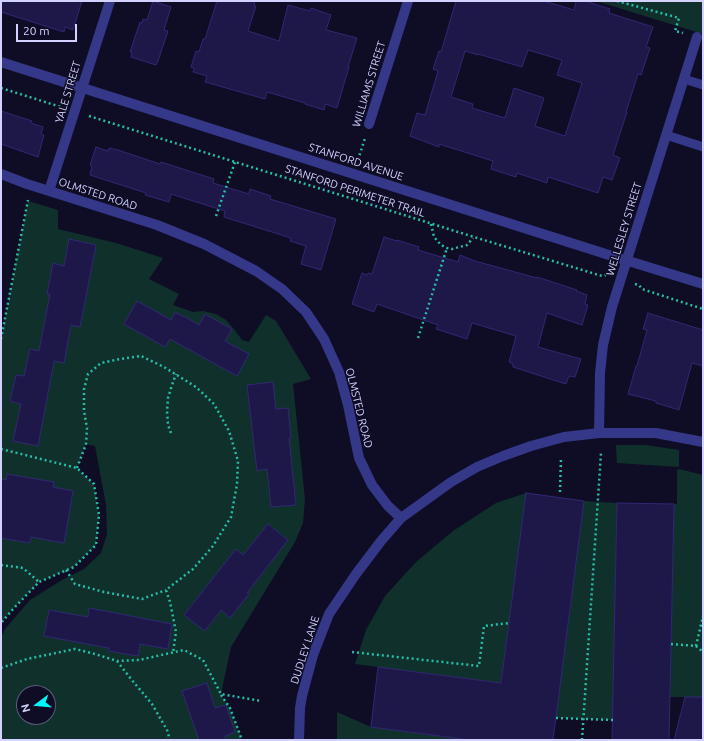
<!DOCTYPE html>
<html>
<head>
<meta charset="utf-8">
<style>
  body { margin:0 }
  #map { position:relative; width:704px; height:741px; overflow:hidden; background:#0f0d25; font-family:Ubuntu,sans-serif }
  canvas { display:block }
  .frame { position:absolute; inset:0; border:2px solid #d3d1ff; pointer-events:none }
  .north { position:absolute; left:16px; top:685px; width:40px; height:40px; box-sizing:border-box; background:#0f0d25; border:1px solid #5d5b7c; border-radius:50%; rotate:254deg; font-size:11px; font-weight:700; line-height:16px; text-align:center; color:#d3d1ff }
  .north::after { content:''; display:block; margin:auto; width:14px; height:18px; background:#00f7fc; clip-path:polygon(50% 0,100% 100%,50% 72%,0 100%) }
  .scale { position:absolute; left:16px; top:24px; width:61px; height:18px; box-sizing:border-box; border:2px solid #d3d1ff; border-top:0; padding-left:5px; font-size:12px; line-height:14px; white-space:nowrap; color:#d3d1ff; -webkit-text-stroke:3px #0f0d25; paint-order:stroke }
</style>
</head>
<body>
<div id="map">
<canvas width="704" height="741"></canvas>
<div class="frame"></div>
<div class="north">N</div>
<div class="scale">20 m</div>
</div>
<script>
const g = document.querySelector('canvas').getContext('2d');
g.lineJoin = 'round';
function fill(path, color) { g.fillStyle = color; g.fill(path, 'evenodd'); }
const toPath = rows => new Path2D(rows.map(r => 'M' + r).join(''));
function stroke(path, color, width, dash) { g.strokeStyle = color; g.lineWidth = width; g.lineCap = dash ? 'butt' : 'round'; g.setLineDash(dash || []); g.stroke(path); }
function label(font, color, halo, rows, align = 'center') {
  g.font = font + ' Ubuntu,sans-serif'; g.lineWidth = 3; g.setLineDash([]); g.textBaseline = 'middle'; g.strokeStyle = halo; g.fillStyle = color; for (const [text, x, y, turn = 0] of rows) {
    g.save(); g.translate(x, y); g.rotate((+turn || 0) * Math.PI / 180); g.textAlign = isNaN(turn) ? turn : align; if (halo) g.strokeText(text, 0, 0); g.fillText(text, 0, 0); g.restore();
  }
}
const green = toPath([
  [596,1,703,1,703,34],
  [28,201,58,210,58,229,116,243,163,258,149,279,179,294,173,305,193,312,203,311,216,314,226,320,234,329,242,340,249,342,266,315,276,321,311,379,293,384,305,499,303,523,295,542,231,647,221,694,230,708,242,740,1,740,1,638,5,629,30,600,62,580,84,569,101,553,107,534,106,505,95,446,86,444,77,468,94,484,99,515,96,545,74,567,39,582,14,608,1,623,1,339],
  [24,693,48,693,48,717,24,717],
  [616,445,645,445,679,450,679,467,617,463],
  [679,469,703,475,703,697,670,697,674,504,677,504,677,470],
  [526,493,501,683,355,664,366,630,385,596,416,562,453,531,496,503],
  [584,501,617,503,613,720,556,718],
  [337,712,371,727,470,740,337,740]
]);
const building = toPath([
  [1,1,82,1,73,30,65,27,64,32,1,12,1,1],
  [153,1,171,7,164,30,168,31,158,61,156,65,131,57,132,52,130,52,140,22,142,23,143,19,147,20,153,1],
  [217,1,255,1,254,6,256,6,248,31,279,41,288,5,310,11,311,8,331,15,326,30,357,38,348,67,349,67,337,108,325,104,324,110,305,104,305,103,267,92,265,99,205,82,207,76,193,72,194,68,191,67,196,51,199,52,203,39,205,39,217,1],
  [456,1,544,1,574,10,576,1,585,1,610,9,609,13,653,27,646,47,650,48,641,75,638,74,626,112,627,112,613,155,620,158,612,180,603,177,598,193,548,177,547,183,517,173,516,177,491,169,493,161,439,144,439,147,410,136,417,113,425,115,438,71,433,69,439,51,441,52,456,1],
  [528,50,562,60,557,75,582,83,565,136,535,126,544,98,514,88,505,118,472,108,473,104,451,97,465,51,478,55,478,54,522,67,528,50],
  [1,111,32,121,31,123,43,127,41,134,44,135,38,157,1,144,1,111],
  [96,147,108,151,109,148,118,150,160,164,161,162,214,179,213,183,249,194,250,189,271,196,270,199,336,219,321,270,301,264,306,246,290,241,291,238,224,217,225,211,171,194,169,202,145,195,146,193,90,175,92,166,90,165,96,147],
  [384,237,397,241,397,240,419,247,418,250,458,262,460,255,475,261,537,278,537,277,577,290,576,291,587,295,585,304,588,305,582,325,547,313,538,347,581,359,575,377,569,376,566,384,513,367,513,364,509,362,516,336,472,323,467,339,436,329,438,325,377,304,374,312,352,304,362,273,367,275,368,273,372,274,384,237],
  [69,239,96,245,80,327,71,325,64,363,54,361,38,446,13,441,21,404,10,401,16,375,24,376,30,349,39,351,50,294,47,294,53,263,64,266,69,239],
  [137,301,171,320,175,312,184,317,184,316,199,325,205,314,232,329,225,341,249,354,237,376,170,339,165,347,124,324,137,301],
  [648,313,703,330,703,366,692,363,679,410,656,403,656,401,628,394,636,366,637,366,647,330,643,329,648,313],
  [273,382,276,409,288,408,291,438,289,438,296,505,271,507,267,469,257,471,247,385,273,382],
  [7,474,54,482,53,487,73,491,64,543,31,537,30,543,1,538,1,479,6,480,7,474],
  [526,493,584,501,553,740,470,740,371,727,378,667,501,683,526,493],
  [617,503,674,504,669,740,612,740,617,503],
  [268,524,288,540,247,593,249,594,230,618,221,610,205,631,184,615,236,549,243,555,268,524],
  [89,608,172,624,168,649,140,644,138,656,109,651,109,648,44,636,49,610,88,617,89,608],
  [207,683,215,708,226,705,235,732,225,736,226,740,199,740,182,691,207,683],
  [685,697,703,697,703,740,674,740,685,697]
]);
const path = toPath([
  [617,1,679,18,675,31,683,33],
  [1,88,61,107],
  [89,116,474,237,602,276,605,275,607,276],
  [358,160,365,138],
  [216,216,235,162],
  [431,224,434,237,441,245,447,248,452,249,467,245,473,238],
  [635,284,639,285,642,289,703,309],
  [418,338,447,248],
  [1,339,28,200],
  [171,433,168,425,167,411,168,398,172,385,176,374],
  [1,449,77,468,94,484,99,515,96,545,74,567,39,582,14,608,1,623],
  [77,468,86,444,87,428,84,411,84,389,88,374,101,363,120,359,141,356,164,367,196,387,214,404,229,431,238,461,237,484,231,517,213,546,193,569,166,590,170,602,176,632,173,653],
  [560,492,561,457],
  [1,565,23,568,39,582],
  [66,570,75,584,104,592,142,599,166,590],
  [671,644,696,646,703,616],
  [696,646,703,652],
  [352,652,479,666,484,626,509,623],
  [117,661,131,679,152,704,167,730,170,740],
  [1,668,27,659,75,649,95,654,117,661,139,660,184,650,203,660,221,694,261,701],
  [221,695,230,708,242,740],
  [556,718,613,720],
  [582,740,601,453]
]);
const service = toPath([
  [684,79,703,85],
  [666,135,703,147]
]);
const minor = toPath([
  [369,124,408,1],
  [1,174,27,184,157,225,204,244,256,271,282,289,306,312,324,339,339,372,348,405,359,458,372,485,388,506,401,518],
  [49,191,110,1],
  [599,433,600,373,603,345,612,307,697,37],
  [299,740,300,708,302,696,313,655,329,614,356,574,381,541,401,518,451,482,477,467,503,456,531,446,564,437,599,433,656,433,703,442]
]);
const tertiary = toPath([
  [1,62,609,255,703,284]
]);
const streetNames = [
  ["WILLIAMS STREET",369,84,-73],
  ["YALE STREET",68,92,-73],
  ["STANFORD AVENUE",356,162,18],
  ["STANFORD PERIMETER TRAIL",355,191,18],
  ["OLMSTED ROAD",98,194,18],
  ["WELLESLEY STREET",624,229,-73],
  ["OLMSTED ROAD",359,408,76],
  ["DUDLEY LANE",305,650,-72]
];
fill(green, '#10302c');
fill(building, '#1e1848');
stroke(building, '#312875', 1);
stroke(path, '#26bea9', 2.5, [2, 3]);
stroke(service, '#353888', 9);
stroke(minor, '#353888', 10);
stroke(tertiary, '#353888', 10);
label('11px', '#d3d1ff', '#0f0d25', streetNames);
</script>
</body>
</html>
